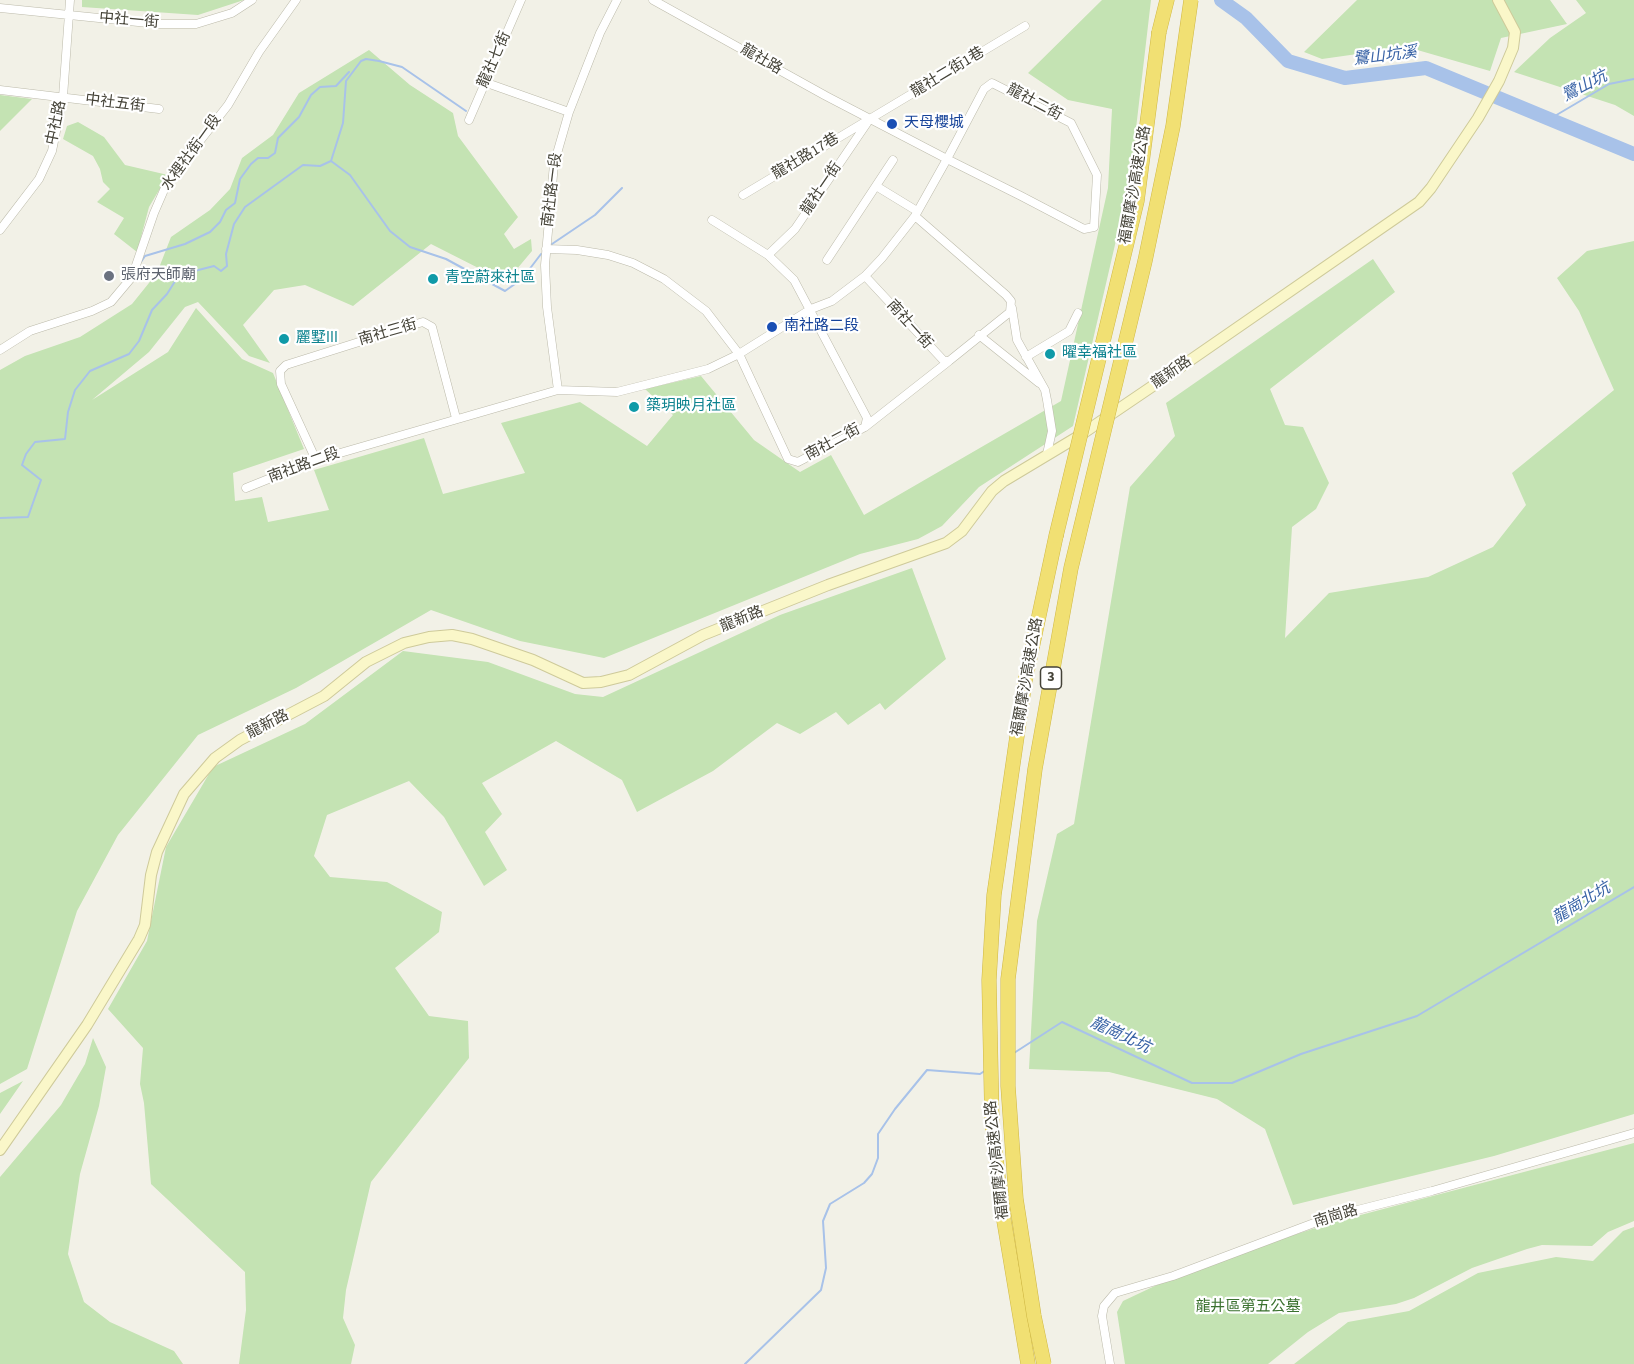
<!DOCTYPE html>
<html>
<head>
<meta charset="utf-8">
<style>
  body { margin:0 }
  canvas { display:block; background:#f2f1e7 }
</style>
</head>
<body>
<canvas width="1634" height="1364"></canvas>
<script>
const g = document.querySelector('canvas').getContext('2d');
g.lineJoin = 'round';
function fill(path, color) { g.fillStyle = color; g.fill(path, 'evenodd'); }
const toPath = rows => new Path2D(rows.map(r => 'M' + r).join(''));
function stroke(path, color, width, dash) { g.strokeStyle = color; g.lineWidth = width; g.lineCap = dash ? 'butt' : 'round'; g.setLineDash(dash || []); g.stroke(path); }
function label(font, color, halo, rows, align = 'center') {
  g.font = font + ' "Source Sans 3","Noto Sans TC",sans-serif'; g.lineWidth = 4.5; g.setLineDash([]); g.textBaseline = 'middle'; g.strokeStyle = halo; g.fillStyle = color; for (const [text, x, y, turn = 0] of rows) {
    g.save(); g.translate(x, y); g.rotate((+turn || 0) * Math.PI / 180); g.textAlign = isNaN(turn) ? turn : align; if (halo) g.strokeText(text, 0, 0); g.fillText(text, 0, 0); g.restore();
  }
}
const green = toPath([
  [82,0,244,0,198,15,82,7],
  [1102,0,1151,0,1130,180,1073,426,979,487,942,526,918,539,860,554,604,658,520,641,431,610,296,688,198,735,118,835,77,911,27,1069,0,1084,0,370,25,356,80,337,132,304,157,273,171,237,210,210,230,189,242,158,273,135,299,93,369,50,410,85,453,113,458,136,518,217,504,234,514,249,531,239,532,251,506,282,431,244,353,306,305,285,274,290,243,325,270,363,249,356,198,302,185,307,149,352,92,400,168,352,196,308,242,359,273,373,304,449,233,473,235,501,262,497,268,522,329,510,314,470,424,438,443,494,525,473,501,423,580,402,647,446,673,415,645,389,701,376,754,440,800,472,831,455,864,515,1061,401,1108,188,1112,109,1068,100,1028,73],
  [1357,0,1550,0,1567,24,1501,38,1490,71,1407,47,1322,59,1304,52],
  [1576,0,1634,0,1634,116,1615,105,1514,72,1550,38,1586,13],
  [0,95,32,99,0,131],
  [78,122,104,137,125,165,168,175,149,207,137,252,114,234,124,218,97,202,110,189,103,182,100,169,93,156,63,139,67,126],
  [1634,241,1634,1114,1494,1156,1293,1205,1265,1129,1217,1099,1109,1072,1029,1069,1037,921,1057,834,1074,824,1130,487,1175,436,1166,403,1373,259,1395,292,1270,389,1285,425,1303,427,1329,483,1316,509,1292,527,1285,638,1329,593,1428,577,1493,547,1526,505,1512,473,1614,390,1579,311,1557,278,1587,251],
  [912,568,946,659,885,710,880,703,848,725,836,712,800,734,777,723,713,771,637,812,622,780,556,741,482,783,502,814,485,832,507,870,484,886,444,817,409,781,327,815,314,856,330,877,387,882,442,912,439,932,395,968,429,1016,468,1021,469,1058,371,1182,346,1290,343,1318,355,1345,351,1364,239,1364,246,1310,245,1272,151,1184,144,1103,140,1084,143,1048,108,1009,147,941,166,847,213,767,305,724,403,651,488,662,575,694,603,697,780,615],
  [93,1038,106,1067,99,1106,80,1174,68,1254,84,1302,110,1322,174,1351,183,1364,0,1364,0,1177,61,1105,85,1064],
  [23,1081,0,1114,0,1093],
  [1634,1143,1634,1221,1608,1232,1592,1246,1542,1245,1527,1249,1472,1268,1414,1298,1396,1304,1339,1313,1308,1332,1268,1364,1125,1364,1117,1312,1123,1301,1195,1267,1334,1222],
  [1634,1227,1634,1364,1294,1364,1348,1322,1409,1311,1478,1273,1556,1257,1593,1261,1623,1231]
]);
const stream = toPath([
  [1548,120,1609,84,1634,79],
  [331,161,350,175,390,231,410,247,446,259,505,291,522,279,541,254],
  [552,244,595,215,622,188],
  [141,262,145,256,185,244,210,232,220,222,226,210,235,203,240,179,251,164,258,158,268,158,275,153,278,138,299,117,311,95,320,87,336,86,349,72],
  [0,518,28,517,41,480,22,465,26,454,35,442,65,439,68,412,75,390,90,371,129,354,139,341,152,310,167,294,179,275,214,266,221,271,227,266,226,254,234,224,245,207,303,165,320,166,331,161,343,123,346,81,361,61,366,59,379,61,402,67,466,111],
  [1014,1053,1062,1022,1192,1083,1232,1083,1301,1054,1417,1016,1634,887],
  [745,1364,821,1290,826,1268,823,1221,830,1204,864,1183,872,1174,878,1158,878,1134,895,1109,927,1070,980,1074,986,1070]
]);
const river = toPath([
  [1221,0,1246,18,1288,61,1345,78,1426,68,1634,154]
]);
const street = toPath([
  [0,8,158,24,196,24,232,13,252,0],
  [484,82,569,112],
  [0,90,159,109],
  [469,120,521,0],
  [876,186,917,211],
  [743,195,1025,26],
  [0,230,39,179,52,151,63,97,70,0],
  [546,249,577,250,608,255,633,263,664,279,706,311,739,354,788,459,798,462,865,427,867,418,794,280,768,255,712,220],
  [768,255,795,229,867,123],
  [827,260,893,160],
  [865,276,944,361,949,361,1010,312,1011,301,1006,295,915,216],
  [1012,308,1017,340,1045,390,1047,400,1052,431,1047,454],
  [979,335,1039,383],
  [0,350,30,331,92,311,111,302,132,277,154,213,167,183,228,105,259,52,296,0],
  [1026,357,1069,331,1078,313],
  [558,390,547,307,545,265,554,164,569,112,600,33,617,0],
  [865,427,949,361],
  [316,460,281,384,280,371,286,365,416,324,423,322,432,327,456,418],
  [246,488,316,460,558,390,617,392,708,369,739,354,811,309,832,301,865,276,882,258,915,216,947,159,984,89,992,83,1071,123,1097,175,1094,227,1084,229,1021,196,947,159,826,96,653,0],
  [1110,1364,1102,1316,1104,1306,1115,1293,1173,1276,1330,1217,1432,1191,1634,1133]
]);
const secondary = toPath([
  [0,1150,87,1025,139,939,145,925,151,875,157,852,184,794,215,758,240,740,324,696,366,662,404,643,429,637,452,635,472,639,533,660,583,683,601,682,629,675,703,635,828,585,946,543,962,531,992,491,1004,481,1079,436,1166,377,1419,202,1431,188,1478,118,1499,81,1513,48,1515,32,1498,0]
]);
const highway = toPath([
  [1159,32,1167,0],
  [1028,1364,1001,1203,992,1123,989,980,994,895,1025,681,1056,536]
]);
const highwayBridge = toPath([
  [1056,536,1137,201,1159,32],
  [1044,1364,1034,1316,1016,1199,1008,1086,1008,979,1035,769,1071,568,1145,261,1173,126,1191,0]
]);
const markers = [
  [892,124,6,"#1a4fb4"],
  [109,276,6,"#6b7280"],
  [433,279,6,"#0f9aa8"],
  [772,327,6,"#1a4fb4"],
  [284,339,6,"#0f9aa8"],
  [1050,354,6,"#0f9aa8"],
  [634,407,6,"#0f9aa8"]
];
const shields = [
  [1051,678,21]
];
const shieldNames = [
  ["3",1051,678]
];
const streetNames = [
  ["中社一街",129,21,5],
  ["龍社七街",495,60,-66],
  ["龍社路",761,60,30],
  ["龍社二街1巷",948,73,-31],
  ["龍社二街",1034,103,28],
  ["中社五街",115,104,7],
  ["中社路",57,123,-78],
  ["水裡社街一段",192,153,-54],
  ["龍社路17巷",806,157,-31],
  ["福爾摩沙高速公路",1136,185,-80],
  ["龍社一街",822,189,-56],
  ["南社路一段",553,190,-83],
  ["南社一街",909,325,48],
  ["南社三街",388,333,-16],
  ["龍新路",1172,373,-35],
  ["南社二街",833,443,-28],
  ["南社路二段",304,466,-20],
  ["龍新路",742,620,-22],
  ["福爾摩沙高速公路",1028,677,-80],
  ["龍新路",268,725,-27],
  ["福爾摩沙高速公路",998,1160,-96],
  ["南崗路",1336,1217,-17]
];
const transitNames = [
  ["天母櫻城",904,124],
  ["南社路二段",784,327]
];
const worshipNames = [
  ["張府天師廟",121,276]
];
const cultureNames = [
  ["青空蔚來社區",445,279],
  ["麗墅III",296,339],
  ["曜幸福社區",1062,354],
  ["築玥映月社區",646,407]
];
const parkNames = [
  ["龍井區第五公墓",1248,1308]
];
const waterNames = [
  ["鷺山坑溪",1385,57,-7],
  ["鷺山坑",1585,87,-27],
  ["龍崗北坑",1582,904,-31],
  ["龍崗北坑",1120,1036,25]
];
fill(green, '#c4e3b3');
stroke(stream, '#a8c2e9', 2);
stroke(river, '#a8c2e9', 14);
stroke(street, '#bcbaaa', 9);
stroke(secondary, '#ceca9a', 12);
stroke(highway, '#cfb744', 15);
stroke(street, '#fff', 8);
stroke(secondary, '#faf7c9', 10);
stroke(highway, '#f1e073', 14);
stroke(highwayBridge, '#cfb744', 15, []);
stroke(highwayBridge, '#f1e073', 14);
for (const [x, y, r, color] of markers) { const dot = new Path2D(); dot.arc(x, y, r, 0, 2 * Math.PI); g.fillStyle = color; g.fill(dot); stroke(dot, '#fff', 2); }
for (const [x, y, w] of shields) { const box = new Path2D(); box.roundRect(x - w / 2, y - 11, w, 22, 4.5); g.fillStyle = '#fff'; g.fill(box); stroke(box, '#444237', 1.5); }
label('bold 14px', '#444237', null, shieldNames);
label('15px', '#444237', '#fff', streetNames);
label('15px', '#164399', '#fff', transitNames, 'left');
label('15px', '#5b616d', '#fff', worshipNames, 'left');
label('15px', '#0d838f', '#fff', cultureNames, 'left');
label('15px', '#3b712f', '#fff', parkNames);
label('italic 16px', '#3963a6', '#fff', waterNames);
</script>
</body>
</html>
